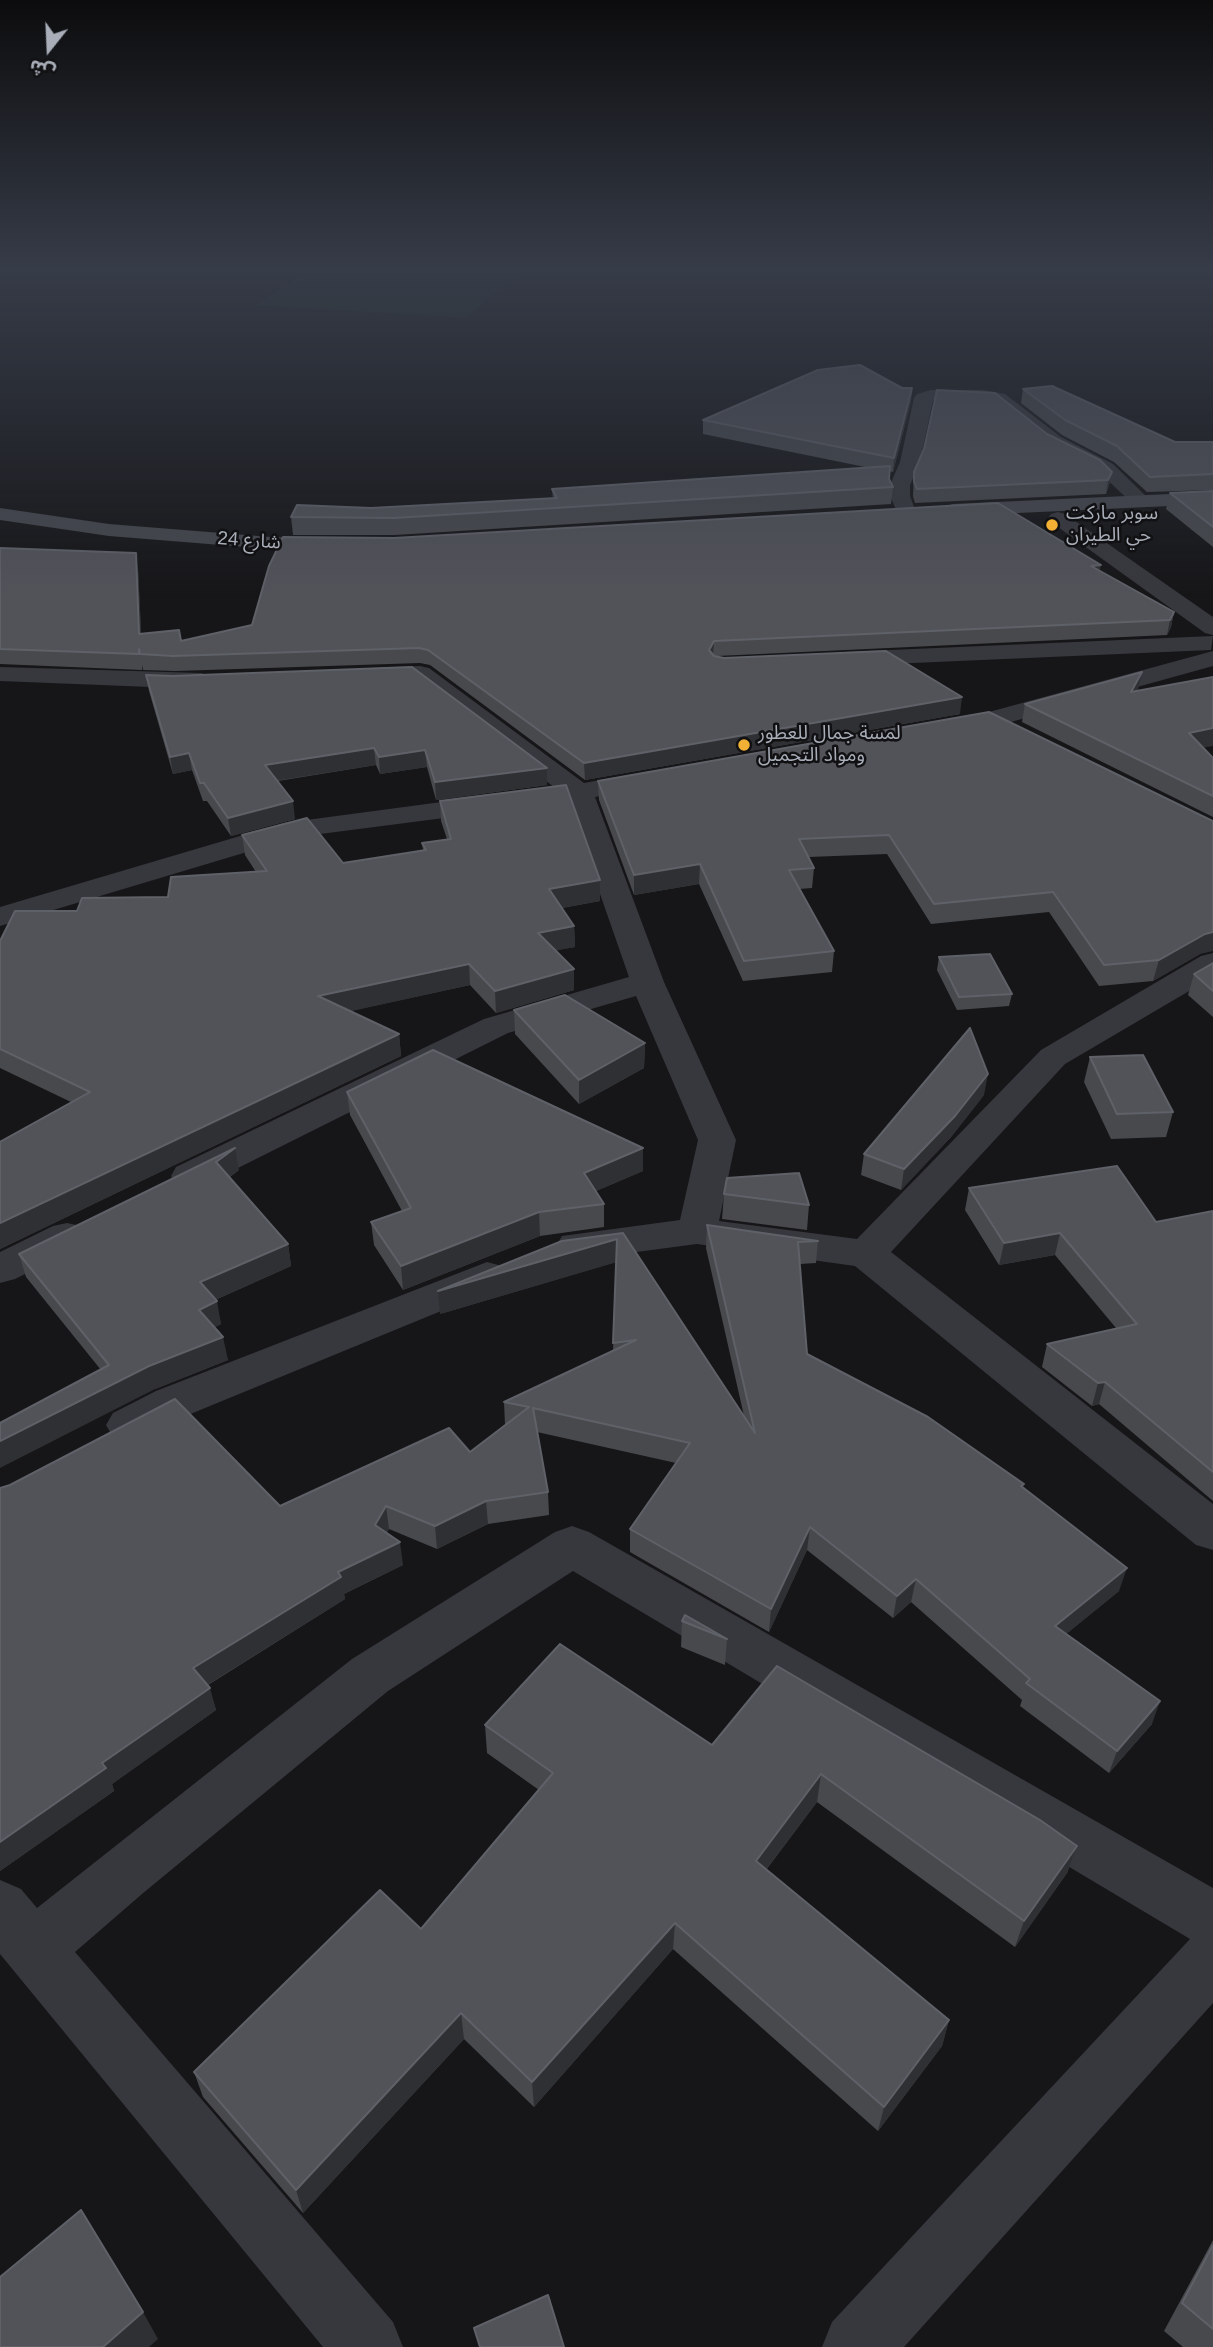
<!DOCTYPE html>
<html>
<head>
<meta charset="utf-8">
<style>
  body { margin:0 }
  #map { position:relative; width:1213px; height:2347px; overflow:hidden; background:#161618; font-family:Arial,"Noto Sans Arabic",sans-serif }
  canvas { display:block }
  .north { position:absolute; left:14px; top:14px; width:70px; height:70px; -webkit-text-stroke:5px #111113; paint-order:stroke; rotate:198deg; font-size:19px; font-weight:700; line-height:28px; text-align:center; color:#a8adb8 }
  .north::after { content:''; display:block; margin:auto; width:24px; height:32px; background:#a8adb8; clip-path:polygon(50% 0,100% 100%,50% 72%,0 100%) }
</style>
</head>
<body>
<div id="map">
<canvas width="1213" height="2347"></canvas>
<div class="north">ش</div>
</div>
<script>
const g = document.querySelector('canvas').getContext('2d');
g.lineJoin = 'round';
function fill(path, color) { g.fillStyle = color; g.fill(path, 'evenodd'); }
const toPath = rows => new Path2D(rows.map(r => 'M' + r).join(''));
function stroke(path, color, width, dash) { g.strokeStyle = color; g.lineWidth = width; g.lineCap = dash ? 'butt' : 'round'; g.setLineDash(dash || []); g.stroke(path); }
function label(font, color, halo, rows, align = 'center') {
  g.font = font + ' Arial,"Noto Sans Arabic",sans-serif'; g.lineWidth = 5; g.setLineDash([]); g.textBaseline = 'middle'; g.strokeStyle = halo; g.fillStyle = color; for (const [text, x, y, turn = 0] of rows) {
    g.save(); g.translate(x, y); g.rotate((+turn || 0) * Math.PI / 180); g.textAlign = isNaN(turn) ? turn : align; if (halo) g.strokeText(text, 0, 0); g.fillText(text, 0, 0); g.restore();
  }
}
const green = toPath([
  [311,270,523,270,466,318,254,305]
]);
const street = toPath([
  [931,390,983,390,1005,394,1061,437,1113,464,1152,502,1149,506,1135,506,1099,472,1047,445,993,402,933,400,920,462,910,485,910,496,916,512,913,516,899,516,890,496,890,485,900,462,914,398,917,394,931,390],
  [1058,512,1065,514,1213,617,1213,635,1205,633,1051,522,1048,518,1051,514,1058,512],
  [1213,636,1211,650,844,666,835,664,832,659,835,654,844,652,1213,636],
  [1213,651,1213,666,1000,725,947,735,938,733,934,727,938,721,989,712,1213,651],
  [420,666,429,668,584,783,650,771,660,773,664,779,660,785,595,797,664,982,736,1140,719,1221,857,1239,1041,1050,1201,956,1213,953,1213,977,1065,1064,891,1252,1213,1504,1213,1550,1196,1545,855,1266,697,1244,576,1260,562,1256,556,1246,562,1236,680,1220,698,1140,636,996,508,1033,204,1185,190,1188,176,1185,171,1176,176,1167,484,1019,629,977,568,802,297,837,0,926,0,907,284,823,554,787,414,681,369,682,360,680,357,675,360,670,369,668,420,666],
  [0,667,201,673,210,676,214,681,210,686,201,689,0,681,0,667],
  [67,1223,81,1226,87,1236,81,1246,15,1279,0,1283,0,1252,53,1226,67,1223],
  [487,1262,502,1266,508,1276,502,1286,188,1415,145,1437,129,1442,113,1437,106,1425,113,1413,156,1391,487,1262],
  [572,1526,589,1532,1213,1888,1213,2003,904,2347,822,2347,832,2322,1190,1939,573,1571,388,1691,142,1894,75,1952,393,2322,403,2347,323,2347,0,1954,0,1880,21,1889,37,1908,352,1659,555,1532,572,1526]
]);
const secondary = toPath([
  [1213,492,1213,504,953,516,946,514,943,510,946,506,953,504,1213,492],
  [0,508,109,524,271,537,334,539,342,540,345,545,342,550,334,551,271,549,109,536,0,520,0,508]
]);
const wall = toPath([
  [902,388,912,388,911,401,893,472,889,471,889,479,893,487,891,504,395,535,293,535,291,517,371,508,553,498,552,489,870,468,703,434,703,420],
  [1023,389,1175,442,1213,442,1213,490,1147,492,1114,462,1062,435,1021,403],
  [1047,434,1112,472,1109,485,1106,494,915,503,913,496,914,472],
  [1213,491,1213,547,1166,509,1170,493],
  [0,548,138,568,141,633,181,641,1100,571,1174,612,1171,627,1167,635,717,656,960,714,585,780,430,665,420,663,176,671,143,670,142,665,142,670,0,664],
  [146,675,547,768,547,785,436,800,427,767,380,774,376,765,278,781,295,819,231,836,207,801,203,801,192,770,173,774,149,691],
  [1138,691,1203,748,1213,758,1213,817,1022,722,1025,704],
  [989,712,1200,954,1153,981,1099,986,1049,912,931,924,887,854,809,857,814,868,812,888,799,889,834,951,832,972,743,981,699,884,634,895,599,800,598,781],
  [440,801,600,901,562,908,574,926,575,947,556,950,574,969,574,990,496,1013,470,985,350,1011,399,1034,401,1056,0,1249,0,1142,71,1102,0,1068,0,941,77,911,168,897,256,872,245,855,242,835,343,863,423,850,422,843,447,839,441,821],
  [939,957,1012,994,1009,1006,957,1010,937,970],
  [1213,963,1213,1017,1188,995,1194,974],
  [514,1010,645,1043,644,1068,579,1104,515,1034],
  [1090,1057,1173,1112,1166,1137,1111,1139,1084,1082],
  [347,1092,643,1148,643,1171,596,1191,604,1204,604,1227,540,1236,403,1290,374,1245,371,1222,402,1211,350,1115],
  [984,1095,951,1137,901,1190,861,1175,864,1154],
  [239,1170,230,1177,288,1244,291,1266,215,1300,221,1324,215,1327,228,1360,155,1389,101,1370,26,1277,19,1254],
  [969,1188,1156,1222,1213,1211,1213,1501,1099,1404,1092,1406,1042,1367,1047,1344,1116,1328,1055,1255,999,1265,965,1210],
  [724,1194,809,1205,807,1230,722,1219],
  [707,1225,818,1241,816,1263,800,1264,807,1354,1024,1484,1023,1487,1119,1591,1066,1634,1152,1724,1109,1773,1020,1706,1022,1700,911,1602,893,1618,807,1550,769,1632,630,1552,630,1529,676,1463,537,1432,548,1492,549,1515,488,1524,437,1549,389,1529,386,1533,403,1565,344,1594,345,1599,208,1685,216,1710,112,1784,114,1791,0,1871,0,1488,280,1506,470,1452,505,1425,504,1402,613,1351,616,1262,440,1314,623,1233,744,1416,706,1248],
  [682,1621,727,1639,725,1665,681,1647],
  [485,1725,712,1745,1077,1846,1067,1873,1015,1947,817,1802,766,1870,949,2020,942,2046,878,2131,673,1949,534,2107,464,2039,303,2213,203,2097,194,2072,421,1929,539,1790,487,1753],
  [1213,2240,1213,2347,1183,2347,1164,2331]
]);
const shadedWall = toPath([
  [912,388,911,401,893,472,894,458],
  [1112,472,1109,485,1106,494,1108,480],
  [136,553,138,568,142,649,139,634],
  [1101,565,1098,579,1091,566],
  [1174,612,1171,627,1167,635,1170,620],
  [714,641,713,656,709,650],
  [1142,672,1138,690,1128,710,1131,692],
  [962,697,960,714,585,780,584,763],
  [1213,728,1213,746,1185,751,1189,733],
  [374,748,376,765,268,782,265,765],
  [425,750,427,767,380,774,379,757],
  [189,753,192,770,173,774,170,757],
  [547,768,547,785,436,800,435,782],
  [293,801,295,819,231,836,228,818],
  [700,864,699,884,634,895,634,875],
  [600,880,600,901,550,910,549,889],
  [574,926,575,947,538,954,538,933],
  [1213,932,1213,951,1200,954,1153,981,1159,960,1205,934],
  [469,964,470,985,320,1018,318,996],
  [574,969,574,990,496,1013,495,991],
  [399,1034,401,1056,0,1249,0,1223],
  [645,1043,644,1068,579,1104,579,1080],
  [988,1074,984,1095,951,1137,901,1190,904,1169],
  [235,1148,239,1170,220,1184,216,1162],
  [643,1148,643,1171,584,1196,584,1173],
  [539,1212,540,1236,403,1290,401,1266],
  [1060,1233,1055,1255,999,1265,1004,1243],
  [617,1239,617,1262,440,1314,438,1291],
  [288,1244,291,1266,204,1305,200,1282],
  [217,1301,221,1324,204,1333,199,1310],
  [223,1337,228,1360,155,1389,0,1468,0,1441,149,1366],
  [1105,1382,1099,1404,1092,1406,1098,1383],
  [486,1501,488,1524,437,1549,435,1526],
  [386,1506,389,1529,378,1548,375,1525],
  [810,1527,807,1550,769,1632,771,1609],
  [400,1542,403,1565,344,1594,345,1599,199,1690,193,1668,338,1572],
  [1127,1568,1119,1591,1048,1649,1055,1626],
  [916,1579,911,1602,893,1618,897,1596],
  [210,1688,216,1710,112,1784,114,1791,0,1871,0,1842,102,1763],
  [1160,1701,1152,1724,1109,1773,1117,1751],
  [821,1774,817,1802,752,1888,756,1861],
  [1077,1846,1067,1873,1015,1947,1024,1921],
  [675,1923,673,1949,534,2107,532,2082],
  [461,2013,464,2039,303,2213,296,2190],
  [949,2020,942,2046,878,2131,884,2107],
  [143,2312,158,2339,149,2347,103,2347]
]);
const building = toPath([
  [860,365,902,388,912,388,894,458,703,420,818,370,860,365],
  [1052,386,1175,442,1213,442,1213,474,1150,477,1117,446,1065,420,1023,389,1052,386],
  [937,390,995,393,1047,434,1100,460,1112,472,1108,480,917,489,914,482,914,472,924,449,937,390],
  [890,466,889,479,893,487,394,518,291,517,297,505,371,508,557,498,552,489,890,466],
  [1213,491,1213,527,1170,493,1213,491],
  [998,503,1101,565,1091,566,1174,612,1170,620,714,641,709,650,714,656,724,658,886,651,962,697,584,763,428,650,419,648,173,656,140,654,139,649,139,654,0,649,0,548,136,553,139,634,179,630,181,641,252,625,269,566,283,537,394,538,998,503],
  [412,667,547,768,435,782,425,750,379,757,374,748,265,765,293,801,228,818,204,783,200,783,189,753,170,757,146,675,173,676,412,667],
  [1142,672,1131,692,1213,677,1213,728,1189,733,1213,758,1213,796,1025,704,1142,672],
  [989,712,1213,821,1213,932,1205,934,1159,960,1104,965,1053,892,934,904,889,835,799,839,814,868,789,870,834,951,744,961,700,864,634,875,598,781,989,712],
  [566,785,600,880,549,889,574,926,538,933,574,969,495,991,469,964,318,996,399,1034,0,1223,0,1142,90,1092,0,1049,0,941,15,911,77,911,82,898,168,897,171,877,267,871,242,835,307,818,343,863,426,850,422,843,451,839,440,801,566,785],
  [990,954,1012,994,959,997,939,957,990,954],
  [1213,963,1213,991,1194,974,1213,963],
  [565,995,645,1043,579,1080,514,1010,565,995],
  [970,1028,988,1074,955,1116,904,1169,864,1154,970,1028],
  [433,1050,643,1148,584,1173,604,1204,539,1212,401,1266,371,1222,411,1208,347,1092,433,1050],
  [1143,1055,1173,1112,1117,1114,1090,1057,1143,1055],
  [235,1148,216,1162,288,1244,200,1282,217,1301,199,1310,223,1337,149,1366,0,1441,0,1423,109,1365,19,1254,235,1148],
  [1117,1166,1156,1222,1213,1211,1213,1472,1105,1382,1098,1383,1047,1344,1137,1324,1060,1233,1004,1243,969,1188,1117,1166],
  [799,1173,809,1205,724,1194,727,1178,799,1173],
  [707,1225,818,1241,798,1242,807,1354,928,1417,1024,1484,1021,1486,1127,1568,1055,1626,1160,1701,1117,1751,1026,1683,1030,1679,916,1579,897,1596,810,1527,771,1609,630,1529,690,1443,533,1408,548,1492,486,1501,435,1526,386,1506,375,1525,400,1542,338,1572,341,1577,193,1668,210,1688,102,1763,106,1768,0,1842,0,1488,10,1485,175,1399,280,1506,449,1428,470,1452,529,1407,504,1402,636,1340,613,1343,617,1239,438,1291,562,1241,623,1233,755,1433,707,1225],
  [685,1615,727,1639,682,1621,685,1615],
  [560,1644,712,1745,777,1666,1040,1820,1077,1846,1024,1921,821,1774,756,1861,949,2020,884,2107,675,1923,532,2082,461,2013,296,2190,194,2072,380,1890,421,1929,553,1773,485,1725,560,1644],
  [81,2210,143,2312,103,2347,0,2347,0,2277,81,2210],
  [1213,2245,1213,2329,1182,2303,1213,2245],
  [548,2295,564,2347,480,2347,474,2328,548,2295]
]);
const markers = [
  [1052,525,7,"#f2b134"],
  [744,745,7,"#f2b134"]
];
const farPoinames = [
  ["سوبر ماركت",1066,514],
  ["حي الطيران",1066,536],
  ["لمسة جمال للعطور",758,734],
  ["ومواد التجميل",758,756]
];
const farStreetnames = [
  ["شارع 24",249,541,4]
];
fill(green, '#1e261f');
fill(street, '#37383d');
fill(secondary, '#45474d');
fill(wall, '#47494d');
fill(shadedWall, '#2f3033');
fill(building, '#525359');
stroke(building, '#5f6168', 2);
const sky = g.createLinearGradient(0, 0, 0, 598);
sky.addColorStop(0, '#0c0c0d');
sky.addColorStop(0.45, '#363c48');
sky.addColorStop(1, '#363c4800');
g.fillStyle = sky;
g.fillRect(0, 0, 1213, 598);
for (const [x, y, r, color] of markers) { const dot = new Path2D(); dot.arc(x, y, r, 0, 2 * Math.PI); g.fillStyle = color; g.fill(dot); stroke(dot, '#111113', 2.5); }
label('19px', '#a8adb8', '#111113', farPoinames, 'left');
label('19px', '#a8adb8', '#111113', farStreetnames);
</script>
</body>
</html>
